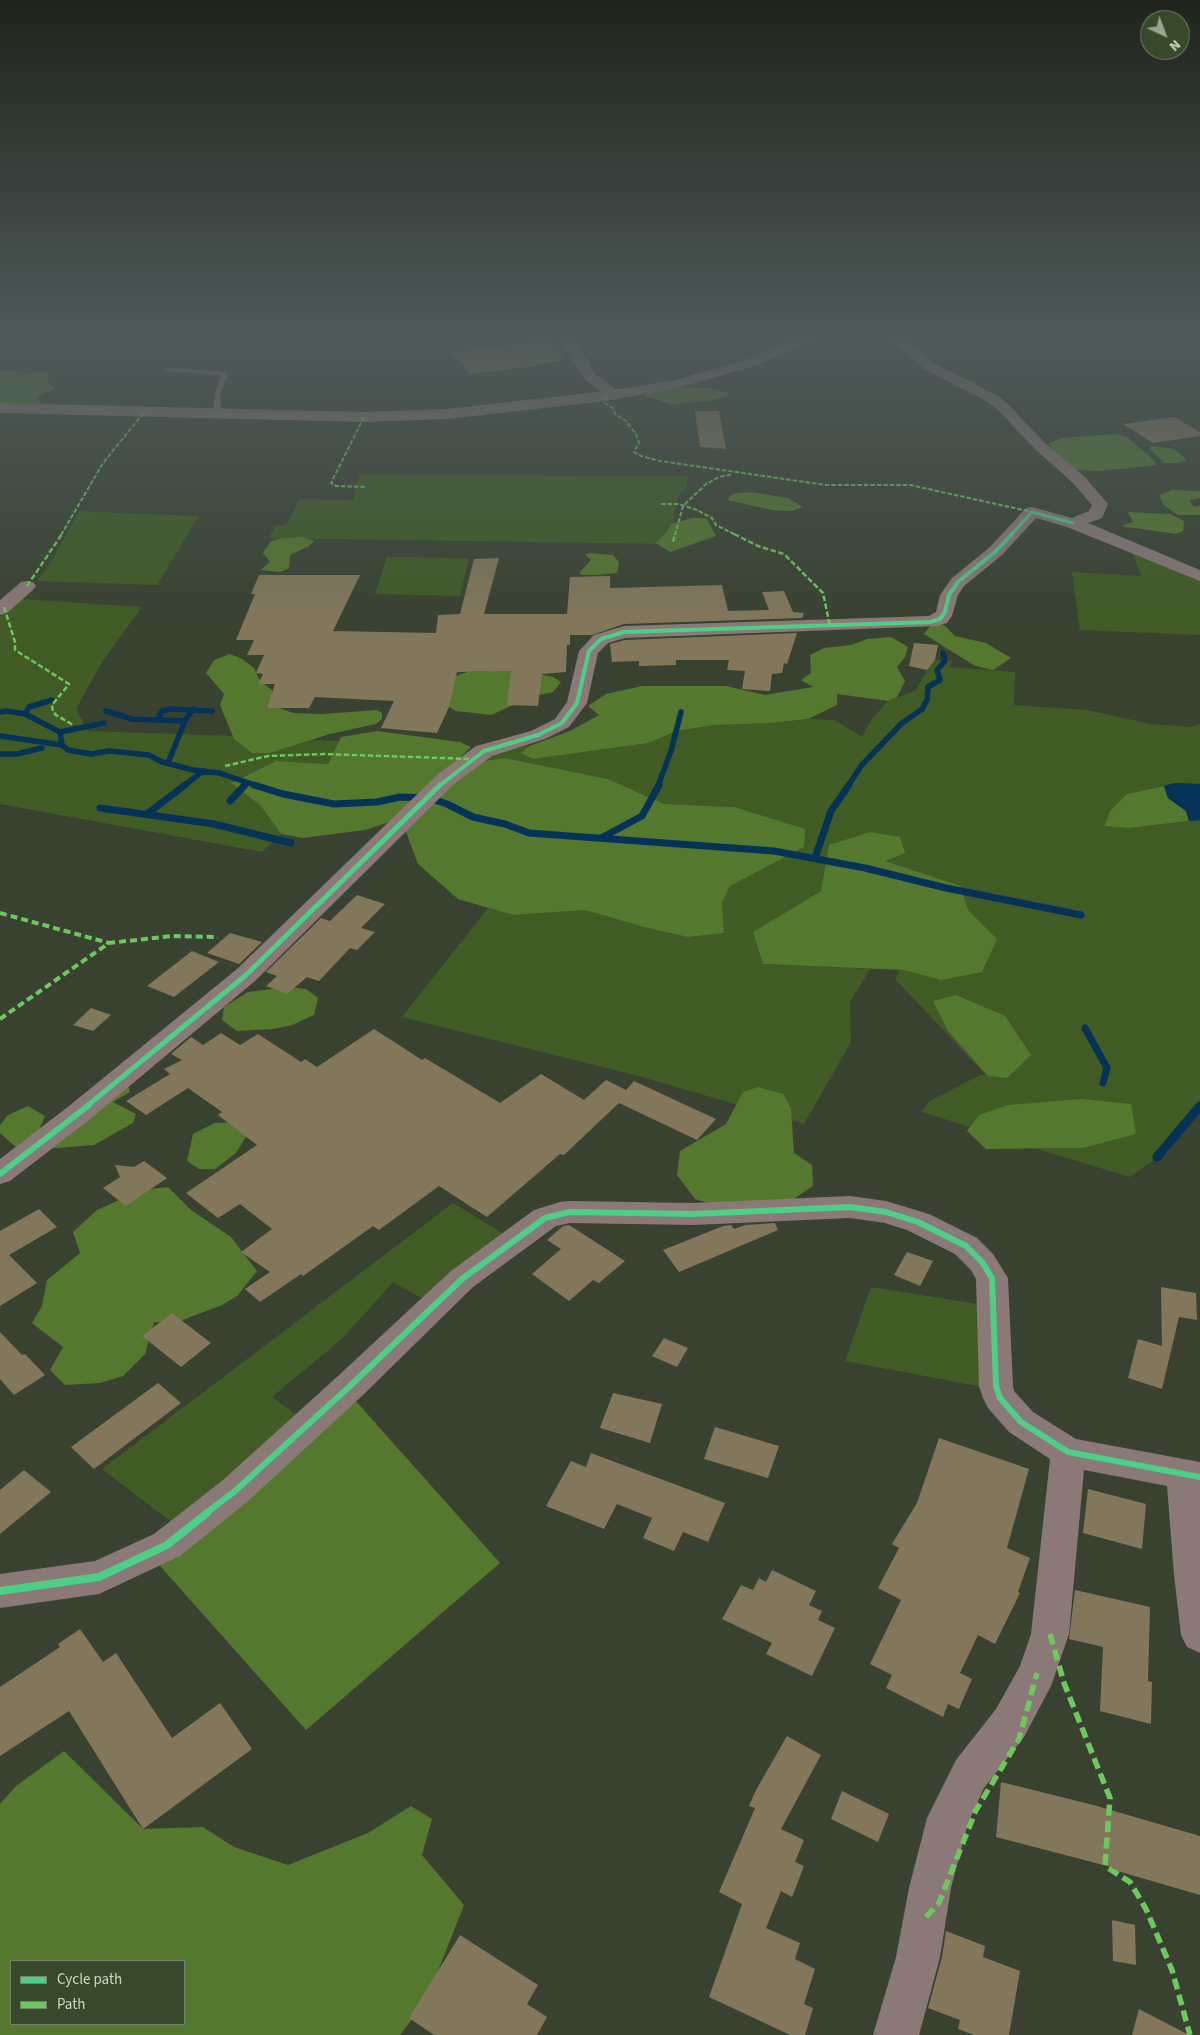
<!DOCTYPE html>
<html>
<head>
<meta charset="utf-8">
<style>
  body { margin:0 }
  #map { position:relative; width:1200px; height:2035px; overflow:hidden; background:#394231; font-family:"Source Sans 3",sans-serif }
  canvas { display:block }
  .legend { position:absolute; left:10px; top:1960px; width:175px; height:65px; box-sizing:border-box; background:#38482b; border:1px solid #748269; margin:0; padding:6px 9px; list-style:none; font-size:15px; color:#ced8c7 }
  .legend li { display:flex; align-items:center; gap:10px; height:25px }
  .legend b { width:25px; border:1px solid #748269 }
  .north { position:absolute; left:1140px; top:10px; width:50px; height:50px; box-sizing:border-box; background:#38482b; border:1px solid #748269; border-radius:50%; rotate:137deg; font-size:14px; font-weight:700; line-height:20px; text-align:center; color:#ced8c7 }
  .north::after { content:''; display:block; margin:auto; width:18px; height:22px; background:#9aa492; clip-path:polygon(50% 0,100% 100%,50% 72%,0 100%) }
</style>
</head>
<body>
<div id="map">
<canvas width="1200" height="2035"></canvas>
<ul class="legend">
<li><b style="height:6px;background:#4dcf88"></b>Cycle path</li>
<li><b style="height:6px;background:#6dc95d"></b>Path</li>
</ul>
<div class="north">N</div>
</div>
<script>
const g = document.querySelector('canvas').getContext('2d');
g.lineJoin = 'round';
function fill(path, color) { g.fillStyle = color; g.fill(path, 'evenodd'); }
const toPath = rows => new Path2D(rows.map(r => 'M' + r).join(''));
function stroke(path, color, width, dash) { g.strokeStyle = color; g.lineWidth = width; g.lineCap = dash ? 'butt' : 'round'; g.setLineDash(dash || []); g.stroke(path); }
const green = toPath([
  [360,474,508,475,688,476,686,488,679,494,668,544,269,538,276,525,286,525,300,499,353,500],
  [79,511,120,513,199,516,157,585,37,581,51,562],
  [1131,551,1200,579,1200,635,1080,630,1072,572,1142,576],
  [387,557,469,558,460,596,375,594],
  [21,599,142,607,102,662,76,709,88,731,233,736,253,753,270,753,312,740,339,741,328,764,276,761,232,782,260,805,281,834,262,852,0,804,0,616],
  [935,660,952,661,950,667,1015,672,1014,705,1087,710,1151,724,1191,727,1200,724,1200,784,1175,783,1127,794,1129,828,1200,820,1200,1106,1158,1157,1130,1177,1037,1149,1083,1148,979,1115,970,1127,922,1112,928,1102,980,1075,986,1075,895,979,900,970,904,970,997,939,968,910,961,886,884,861,902,846,821,891,753,932,763,964,870,969,850,1002,851,1042,804,1124,635,1075,402,1017,488,908,513,915,585,910,644,927,724,933,722,903,730,886,759,870,734,807,664,804,608,779,505,758,477,762,521,746,529,746,521,753,533,759,649,743,676,731,716,725,772,723,808,719,835,720,862,737,871,720,888,701,915,691,927,670],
  [453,1203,505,1235,425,1300,393,1282,343,1338,272,1397,302,1419,179,1528,102,1469],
  [871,1287,984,1305,988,1388,845,1361]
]);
const forest = toPath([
  [11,370,22,374,44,371,49,374,47,383,55,388,36,397,44,406,0,408,0,371],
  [683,387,706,388,726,392,728,396,709,401,671,404,645,396,646,393],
  [1115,434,1127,437,1154,460,1156,465,1100,471,1077,470,1054,452,1049,443,1062,438],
  [1154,446,1174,449,1187,460,1177,463,1164,463,1149,448],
  [1172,490,1200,491,1200,498,1189,500,1194,507,1200,506,1200,515,1178,515,1169,509,1163,504,1159,495],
  [751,492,788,498,803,507,792,511,772,510,727,500,732,494],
  [1128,512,1170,514,1184,521,1183,531,1176,534,1121,526,1133,522],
  [692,518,706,518,716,536,670,552,656,543,666,533,671,524],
  [303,537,314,541,309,546,290,555,289,568,280,572,261,570,270,562,263,553,270,542,281,538],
  [591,553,613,555,619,562,617,573,596,575,582,575,579,573,591,560,585,554],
  [931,625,944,625,955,636,986,643,1011,658,993,670,975,666,924,634],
  [891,637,908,647,905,657,897,667,905,681,897,697,888,701,837,694,837,705,808,719,772,723,716,725,676,731,649,743,533,759,521,753,529,746,570,731,599,715,588,706,606,694,642,686,726,686,765,695,813,687,801,680,811,673,810,655,824,648,851,645,867,639],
  [230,654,242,659,254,668,260,681,272,690,274,706,293,713,322,714,377,710,382,713,382,719,376,724,330,734,270,753,252,753,234,739,220,705,224,694,206,673,214,660],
  [518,670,553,677,561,682,553,692,534,696,491,715,456,711,446,705,451,678,467,672],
  [377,731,460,742,471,747,392,821,365,830,303,838,281,834,260,805,231,783,276,761,328,764,341,737],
  [505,758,608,779,664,804,734,807,805,829,804,847,730,886,722,903,724,933,688,937,644,927,585,910,513,915,458,899,418,864,405,829,477,762],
  [1164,786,1168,798,1186,811,1189,821,1129,828,1105,826,1110,811,1127,794],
  [870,832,900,837,905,853,885,861,961,886,968,910,997,939,982,972,941,980,904,970,763,964,753,932,821,891,829,845],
  [287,987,306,989,318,998,314,1015,292,1025,274,1029,237,1031,222,1020,224,1007,248,992],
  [956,995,1005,1016,1031,1055,1007,1078,988,1076,948,1031,933,1001],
  [128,1084,130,1092,113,1102,136,1114,133,1123,94,1145,20,1151,0,1133,0,1125,8,1115,28,1106,45,1116,36,1138],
  [758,1087,783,1094,791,1108,794,1153,812,1165,813,1186,786,1204,728,1209,695,1199,677,1175,680,1151,726,1124,743,1092],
  [1081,1099,1131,1104,1136,1134,1083,1148,986,1149,967,1131,979,1115,1008,1105],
  [237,1122,249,1132,236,1153,215,1169,199,1169,187,1161,193,1134,215,1123],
  [168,1187,191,1210,231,1237,257,1271,237,1296,222,1305,175,1323,154,1322,145,1354,123,1376,100,1383,65,1385,50,1370,63,1347,32,1323,42,1306,47,1280,80,1253,73,1232,97,1210,141,1190],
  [354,1399,500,1563,306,1730,160,1566],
  [64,1751,143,1829,203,1827,234,1847,288,1865,368,1833,411,1806,432,1819,422,1855,464,1905,427,1999,400,2035,0,2035,0,1804,16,1786],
  [11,1961,184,1961,184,2024,11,2024]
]);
const water = toPath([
  [1175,783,1200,784,1200,820,1189,821,1186,811,1168,798,1164,786]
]);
const streamFar2 = toPath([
  [52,700,29,707,25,714,60,732,62,745],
  [106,711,132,719,185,721],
  [0,712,7,711,25,714],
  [157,720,162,711,170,709,212,711],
  [60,732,104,723],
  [0,736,62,745,68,750,91,754,109,751,149,755,162,762,193,770,219,773,258,786],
  [0,754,17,754,42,748],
  [168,763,185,721,193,709],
  [184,786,203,771],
  [243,786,246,783],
  [658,786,671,751,681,712],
  [848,786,861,766,901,724,922,709,927,700,928,687,940,680,937,670,945,661,943,653]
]);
const streamFar1 = toPath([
  [254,785,283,794,334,804,377,802,400,797,429,798,447,804,473,817,505,824,529,833,774,851,865,868,946,888,1081,915],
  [230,801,245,785],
  [100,808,214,824,291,843],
  [147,814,185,785],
  [601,838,642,816,659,785],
  [815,858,831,811,849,785],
  [1085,1028,1107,1068,1103,1083]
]);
const stream = toPath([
  [1157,1157,1200,1106]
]);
const building = toPath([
  [546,341,565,358,559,359,561,361,535,364,537,366,470,374,451,352],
  [695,411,719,411,726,449,700,447],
  [1174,417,1200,432,1200,436,1153,443,1123,424],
  [499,558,484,614,567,614,570,577,610,576,610,588,722,585,728,611,769,610,762,592,784,591,793,612,804,613,802,618,624,624,592,635,570,635,570,645,567,645,566,672,542,674,538,706,507,705,511,671,457,672,449,707,437,733,381,728,394,701,315,697,309,708,267,708,275,684,258,684,263,674,256,673,264,655,247,655,254,640,236,640,255,594,251,594,259,575,360,575,333,631,436,633,438,615,460,614,474,559],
  [797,633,787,664,784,663,782,673,772,674,770,691,742,689,745,671,727,670,729,660,676,660,676,665,639,666,639,661,612,662,610,644,625,640],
  [914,643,938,645,935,660,927,670,909,666],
  [357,895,385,904,361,928,375,932,357,950,350,948,319,981,307,977,287,994,266,986,277,976,266,972,321,918,330,921],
  [230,933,262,942,239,964,207,953],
  [192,951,219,962,174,997,147,986],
  [91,1008,111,1015,93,1031,73,1025],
  [374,1029,422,1060,425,1058,500,1103,541,1074,584,1100,606,1080,626,1090,634,1081,716,1119,697,1140,619,1103,564,1155,560,1154,487,1217,439,1186,379,1230,373,1226,303,1276,301,1274,260,1302,245,1289,270,1272,241,1252,272,1229,240,1204,218,1218,186,1193,257,1145,218,1115,222,1112,188,1088,146,1115,126,1101,170,1074,164,1069,182,1060,171,1054,191,1037,203,1045,221,1033,240,1045,258,1034,301,1062,305,1059,317,1067],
  [144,1161,167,1178,126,1206,103,1188,120,1177,115,1165,134,1167],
  [39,1209,57,1227,9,1255,37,1283,0,1306,0,1231],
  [775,1223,778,1230,679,1272,663,1250,723,1226,731,1225,734,1229,746,1225],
  [569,1225,625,1261,599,1283,593,1280,569,1301,532,1274,561,1249,547,1240,563,1226],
  [907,1252,933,1261,920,1286,894,1275],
  [1161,1287,1196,1293,1197,1320,1179,1317,1162,1389,1128,1378,1138,1339,1162,1346],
  [172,1313,211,1343,181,1367,142,1336],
  [0,1332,22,1355,25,1354,45,1375,14,1395,0,1379],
  [664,1338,688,1348,677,1367,652,1356],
  [158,1383,181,1403,94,1469,71,1447],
  [613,1393,662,1404,650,1443,600,1428],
  [715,1427,779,1446,768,1478,704,1459],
  [939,1438,1029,1469,1007,1548,1030,1558,1018,1592,1020,1593,995,1644,978,1635,960,1673,972,1679,959,1709,948,1704,943,1717,886,1688,892,1675,870,1664,901,1600,878,1588,899,1548,892,1544,917,1503],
  [591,1453,725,1503,708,1542,683,1532,674,1551,643,1538,652,1518,617,1504,604,1529,546,1506,571,1461,586,1467],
  [24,1470,51,1492,0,1534,0,1490],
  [1088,1489,1146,1504,1142,1549,1083,1533],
  [772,1570,816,1591,809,1605,822,1611,818,1620,835,1628,812,1676,766,1654,772,1643,722,1619,741,1585,753,1590,759,1578,766,1582],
  [1075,1590,1150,1607,1148,1681,1152,1682,1151,1724,1100,1711,1103,1647,1069,1639],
  [80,1629,103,1662,116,1653,172,1738,220,1703,252,1749,143,1829,69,1711,0,1756,0,1687,60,1647,58,1644],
  [787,1736,821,1755,781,1829,804,1840,795,1862,804,1866,792,1897,781,1891,766,1928,800,1943,795,1959,815,1969,804,2004,813,2008,805,2035,790,2035,709,1997,742,1904,719,1892,755,1808,749,1806,756,1790],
  [1001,1782,1097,1806,1200,1836,1200,1895,1114,1870,1115,1868,996,1837],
  [842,1791,889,1814,878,1842,831,1819],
  [1112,1920,1135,1925,1136,1965,1113,1961],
  [946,1931,985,1946,983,1957,1020,1971,1009,2035,974,2035,958,2029,960,2020,928,2008,942,1957],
  [460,1935,538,1985,527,2004,547,2017,537,2035,434,2035,409,2018],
  [1139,2009,1189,2035,1132,2035]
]);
const lane = toPath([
  [167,368,225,372,228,376,221,392,220,415,213,413,215,392,221,375,165,371,165,369,167,368]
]);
const street = toPath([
  [560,338,574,338,595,374,618,391,620,394,618,397,608,397,585,380,560,338],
  [889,338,904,338,936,364,998,396,1007,403,1045,443,1085,477,1108,504,1102,518,1088,523,1200,570,1200,581,1067,527,1036,518,1002,555,964,586,958,595,952,616,947,623,937,626,625,638,608,643,598,653,587,703,569,727,545,739,492,756,454,784,255,981,89,1120,10,1181,0,1184,0,1159,69,1106,237,969,438,774,476,746,531,731,555,719,567,702,579,651,594,635,624,626,929,616,936,612,940,595,952,578,990,547,1026,508,1032,507,1072,518,1089,511,1092,505,1073,483,1035,449,997,409,988,402,926,370,889,338],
  [27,581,33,582,36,586,33,590,7,613,0,615,0,600,21,582,27,581],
  [850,1196,886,1201,929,1214,977,1238,993,1254,1008,1278,1013,1386,1014,1391,1033,1412,1076,1439,1200,1462,1200,1653,1187,1647,1181,1635,1174,1575,1167,1486,1084,1470,1069,1634,1051,1686,1024,1737,984,1788,968,1823,951,1888,940,1957,919,2035,873,2035,896,1957,909,1888,927,1818,956,1760,996,1709,1020,1666,1031,1634,1050,1459,1009,1432,988,1408,983,1398,979,1386,976,1279,971,1270,955,1254,907,1230,885,1223,850,1218,693,1225,570,1223,556,1226,473,1287,362,1396,247,1502,180,1556,99,1594,0,1608,0,1574,95,1561,154,1534,223,1480,338,1376,451,1271,534,1210,560,1202,570,1201,693,1203,850,1196]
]);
const secondary = toPath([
  [796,338,814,338,812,341,757,365,678,388,606,401,447,419,364,422,0,413,0,403,364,412,447,409,606,391,676,380,747,359,796,338]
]);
const quietFar3 = toPath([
  [606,396,605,403,614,409,615,414,626,421,636,434,639,443,634,452,641,456,660,461,826,485,910,485,1032,512],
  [364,417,331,483,336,486,365,487],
  [661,504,679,504,697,510,712,518,716,525,736,535],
  [61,535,103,463,145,411],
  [675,535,683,506,706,484,719,477,733,474]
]);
const quietFar2 = toPath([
  [734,534,758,546,784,554,823,593,830,626],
  [673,542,675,534],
  [27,586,62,534],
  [4,607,15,642,15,650,69,684,52,705,53,712,56,715,73,725],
  [225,766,268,756,324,754,472,759]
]);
const quietFar1 = toPath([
  [0,913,109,943],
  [0,1019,109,943,172,936,218,937]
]);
const quiet = toPath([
  [1050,1634,1064,1683,1110,1798,1105,1866,1130,1882,1146,1909,1172,1970,1190,2035],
  [926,1917,939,1903,976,1810,1019,1739,1037,1673]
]);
const cyclewayFar4 = toPath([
  [1011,535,1032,512,1073,523]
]);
const cyclewayFar3 = toPath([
  [439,786,484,751,538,735,562,723,577,703,589,651,601,639,624,632,930,622,940,619,945,612,949,595,958,582,996,551,1012,534]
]);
const cyclewayFar2 = toPath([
  [87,1106,246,975,440,785]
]);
const cyclewayFar1 = toPath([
  [0,1174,89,1105],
  [205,1514,235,1491,350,1386,462,1279,545,1218,570,1212,693,1214,850,1207,886,1212,918,1222,966,1246,982,1262,992,1278,996,1386,1000,1398,1021,1422,1068,1452,1200,1477]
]);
const cycleway = toPath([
  [0,1591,99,1577,167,1545,207,1513]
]);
fill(green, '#405b24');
fill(forest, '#54782d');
fill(water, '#053257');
stroke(streamFar2, '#053257', 5.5);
stroke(streamFar1, '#053257', 7);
stroke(stream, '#053257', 9);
fill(building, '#82775a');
fill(lane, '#8a7977');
fill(street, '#8a7977');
fill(secondary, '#8a7b77');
stroke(quietFar3, '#6dc95d', 2, [4.5, 2]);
stroke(quietFar2, '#6dc95d', 2.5, [5.5, 2.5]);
stroke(quietFar1, '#6dc95d', 4, [7, 4]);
stroke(quiet, '#6dc95d', 5.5, [11, 5.5]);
stroke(cyclewayFar4, '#4dcf88', 3);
stroke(cyclewayFar3, '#4dcf88', 4);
stroke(cyclewayFar2, '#4dcf88', 5);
stroke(cyclewayFar1, '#4dcf88', 6);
stroke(cycleway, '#4dcf88', 8);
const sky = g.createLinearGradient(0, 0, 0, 623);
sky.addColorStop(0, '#1f241b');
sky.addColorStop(0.54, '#4e5a5a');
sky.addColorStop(1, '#4e5a5a00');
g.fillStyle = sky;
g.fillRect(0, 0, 1200, 623);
</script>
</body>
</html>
